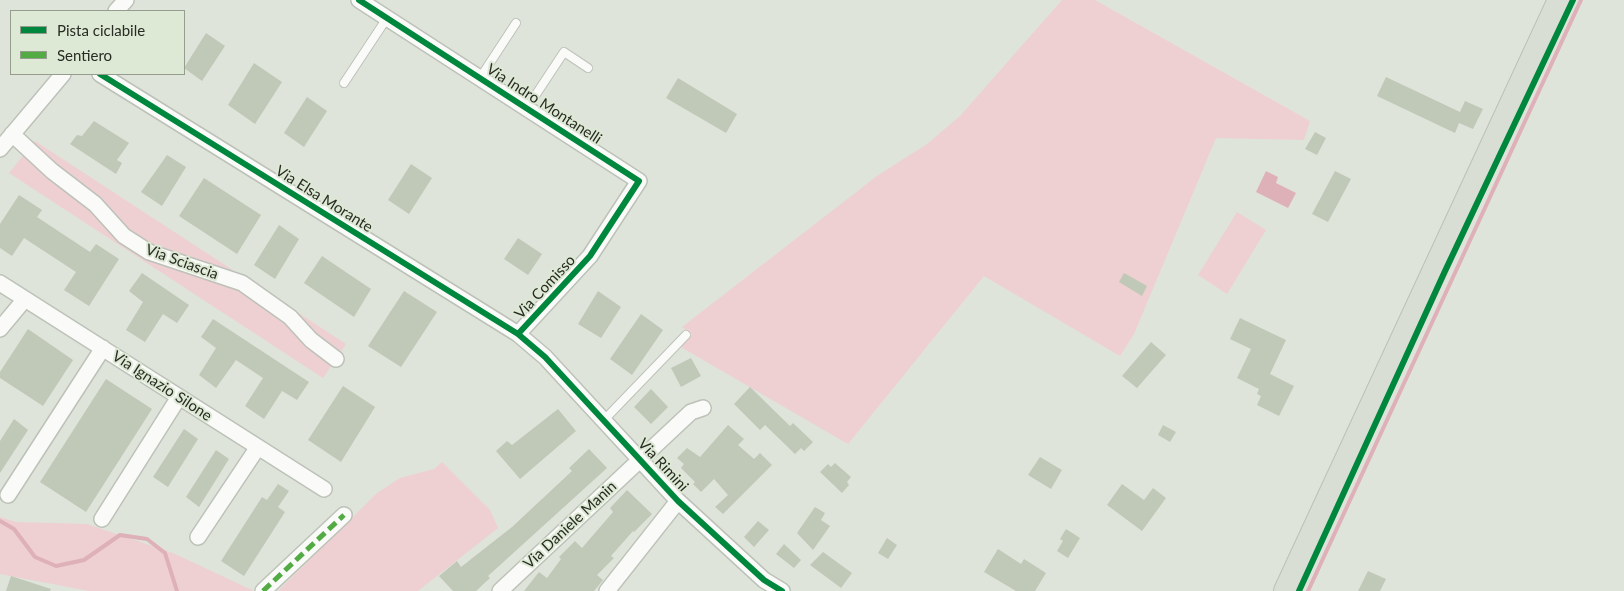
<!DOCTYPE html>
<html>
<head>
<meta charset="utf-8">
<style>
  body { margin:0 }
  #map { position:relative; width:1624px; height:591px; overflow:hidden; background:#dfe4da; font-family:Lato,sans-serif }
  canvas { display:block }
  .legend { position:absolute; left:10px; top:10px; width:175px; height:65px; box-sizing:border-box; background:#dee9d5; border:1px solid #959d8e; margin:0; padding:6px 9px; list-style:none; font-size:15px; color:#272b23 }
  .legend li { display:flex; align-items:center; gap:10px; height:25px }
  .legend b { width:25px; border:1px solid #959d8e }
</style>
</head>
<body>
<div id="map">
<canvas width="1624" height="591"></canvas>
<ul class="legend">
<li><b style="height:6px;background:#00873e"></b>Pista ciclabile</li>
<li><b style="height:6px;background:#53ab43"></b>Sentiero</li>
</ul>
</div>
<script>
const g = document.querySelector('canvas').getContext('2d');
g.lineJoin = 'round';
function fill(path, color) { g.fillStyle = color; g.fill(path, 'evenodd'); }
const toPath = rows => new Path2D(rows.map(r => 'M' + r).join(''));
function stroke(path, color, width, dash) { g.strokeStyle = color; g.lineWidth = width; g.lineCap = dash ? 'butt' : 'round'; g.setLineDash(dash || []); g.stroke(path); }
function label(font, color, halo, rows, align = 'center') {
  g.font = font + ' Lato,sans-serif'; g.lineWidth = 4; g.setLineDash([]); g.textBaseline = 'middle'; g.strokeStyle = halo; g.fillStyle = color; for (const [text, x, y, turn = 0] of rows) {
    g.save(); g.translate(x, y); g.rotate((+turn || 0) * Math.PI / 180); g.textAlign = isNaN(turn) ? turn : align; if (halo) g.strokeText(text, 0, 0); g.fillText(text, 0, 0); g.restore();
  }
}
const green = toPath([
  [1062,0,1095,0,1310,121,1304,140,1216,138,1134,334,1120,356,984,276,848,444,679,346,692,335,682,327,877,176,927,144,960,116],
  [35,141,346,344,323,378,9,173],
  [1237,212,1266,230,1227,294,1198,275],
  [442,462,490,510,498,528,418,591,278,591,377,493,400,478,434,469],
  [0,517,16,522,87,524,173,553,254,591,89,591,0,574]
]);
const water = toPath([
  [1266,171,1278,177,1276,183,1296,193,1288,208,1256,192]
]);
const stream = toPath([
  [0,521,14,529,35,557,56,566,84,560,120,535,147,539,165,553,177,591],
  [1308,591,1581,0]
]);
const building = toPath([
  [206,33,225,46,202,81,184,68],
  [254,63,282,82,255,124,228,105],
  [1386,77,1460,112,1465,101,1483,109,1473,129,1459,123,1455,133,1377,96],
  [678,78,737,114,726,133,666,98],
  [307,97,327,111,304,147,284,133],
  [94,121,129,143,117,160,122,163,116,174,70,144,77,135,82,136],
  [1315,132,1326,138,1317,155,1305,149],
  [167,155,186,167,162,206,141,192],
  [411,164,432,178,409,214,388,200],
  [1335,171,1351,179,1328,222,1312,214],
  [204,178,261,215,237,254,179,216],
  [19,195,42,210,37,217,90,252,96,244,119,259,89,306,64,290,76,272,24,238,12,256,0,248,0,224],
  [279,225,299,239,275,279,254,265],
  [518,238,542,254,528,275,504,259],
  [322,256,371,289,354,317,304,283],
  [142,273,189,305,177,323,163,314,145,342,126,330,143,302,129,291],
  [1124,273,1147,286,1142,296,1119,282],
  [404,291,437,312,401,367,368,346],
  [598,291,621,307,601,338,578,324],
  [641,314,663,330,632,375,610,359],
  [1240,318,1286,340,1270,374,1294,386,1279,416,1257,405,1261,396,1257,394,1259,389,1237,378,1251,349,1230,339],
  [213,319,309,382,297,400,282,391,264,419,245,406,263,378,236,360,216,388,199,375,216,348,201,337],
  [28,329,73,360,43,406,0,378,0,372],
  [1151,342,1166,355,1137,388,1122,376],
  [691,358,701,376,681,387,671,368],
  [106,379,152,409,86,512,40,482],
  [343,386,375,407,341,462,308,440],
  [750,387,790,426,793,423,813,442,804,451,801,448,795,454,765,425,760,430,734,404],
  [651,389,668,407,651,424,634,407],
  [558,409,576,431,520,479,496,451,507,441,512,445],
  [14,419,28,430,0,473,0,441],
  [728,425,744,439,738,445,754,459,760,453,772,465,723,514,715,507,728,495,714,479,701,492,693,484,695,482,681,468,684,464,677,458,687,448,700,457],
  [1163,425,1176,432,1170,442,1158,435],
  [184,429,198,439,168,487,153,477],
  [589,449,607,468,488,576,490,578,476,591,453,591,439,576,457,561,461,567,512,527,572,471,569,468],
  [216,450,229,459,199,507,186,497],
  [1040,457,1062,470,1051,489,1028,475],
  [835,463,851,477,847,482,849,485,842,493,820,472,828,464,831,467],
  [278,484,289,491,278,507,285,512,244,576,221,561,262,497,267,500],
  [1122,484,1144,500,1153,488,1166,498,1142,531,1107,505],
  [627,490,652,514,634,532,633,531,611,556,614,558,597,575,603,580,594,591,524,591,539,572,547,578,561,559,559,557,575,541,582,548,613,512,610,508],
  [815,507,825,513,821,520,830,526,813,550,797,533],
  [758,521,769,530,754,547,744,537],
  [1066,529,1080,538,1068,558,1057,551,1063,541,1060,539],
  [887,538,897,545,888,559,878,553],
  [784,544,801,560,794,568,776,554],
  [998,549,1021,564,1024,559,1046,573,1035,591,1016,591,984,572],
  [823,552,852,573,841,588,810,565],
  [1368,571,1386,579,1380,591,1358,591],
  [11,576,51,589,50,591,6,591]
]);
const lane = toPath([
  [480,78,516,23],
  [344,83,387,18],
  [527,108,564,52,588,68],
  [604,420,686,335]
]);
const street = toPath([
  [359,0,639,181,590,256,518,334],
  [116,11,126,0],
  [100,74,518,334,545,357,678,501,764,580,782,591],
  [12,134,52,171,95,204,124,236,149,252,242,283,290,317,311,340,336,359],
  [0,149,63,74],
  [0,283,324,489],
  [0,329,25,299],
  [8,495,103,348],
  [102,519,179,397],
  [198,537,258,447],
  [263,591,344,515],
  [500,591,691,412,703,408],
  [607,591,678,501]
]);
const primary = toPath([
  [1286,591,1560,0]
]);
const quiet = toPath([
  [263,591,344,515]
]);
const cycleway = toPath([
  [359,0,639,181,590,256,518,334],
  [100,74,518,334,545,357,678,501,764,580,782,591],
  [1299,591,1445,271,1573,0]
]);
const streetNames = [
  ["Via Indro Montanelli",544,104,33],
  ["Via Elsa Morante",324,199,32],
  ["Via Sciascia",182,262,20],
  ["Via Comisso",545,287,-47],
  ["Via Ignazio Silone",162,386,33],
  ["Via Rimini",663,465,47],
  ["Via Daniele Manin",570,525,-43]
];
fill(green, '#eecfd2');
fill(water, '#deb0b8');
stroke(stream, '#deb0b8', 4);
fill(building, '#c0c8b8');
stroke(lane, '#bdc2b9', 10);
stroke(street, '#bdc2b9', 18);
stroke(primary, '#bcbfb9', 26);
stroke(lane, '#fafbf9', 8);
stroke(street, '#fafbf9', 15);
stroke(primary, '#d9ded4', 24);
stroke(quiet, '#53ab43', 5, [10, 5]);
stroke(cycleway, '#00873e', 6);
label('15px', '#272b23', '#dee9d5', streetNames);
</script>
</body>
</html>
